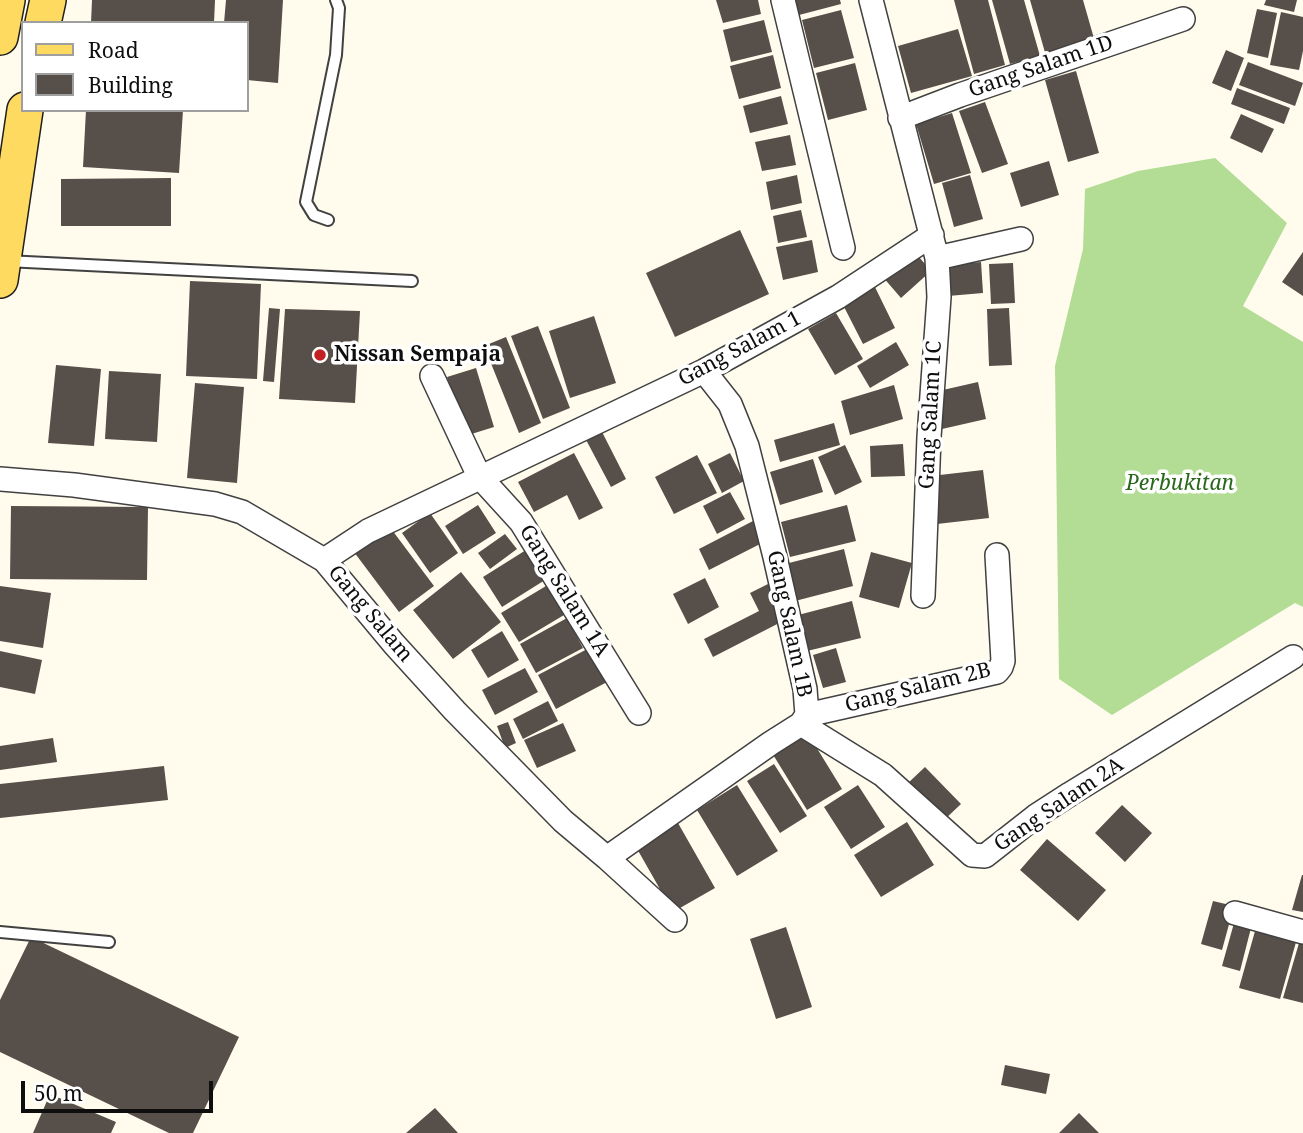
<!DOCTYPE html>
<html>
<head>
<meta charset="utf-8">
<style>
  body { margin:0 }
  #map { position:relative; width:1303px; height:1133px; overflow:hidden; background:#fffcee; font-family:"Noto Serif",serif }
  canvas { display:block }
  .legend { position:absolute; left:21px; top:21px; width:228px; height:91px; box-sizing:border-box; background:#fff; border:2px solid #9f9f9f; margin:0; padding:9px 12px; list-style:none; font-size:21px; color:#0e0e0e }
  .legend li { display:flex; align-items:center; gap:14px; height:35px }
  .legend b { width:35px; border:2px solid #9f9f9f }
  .scale { position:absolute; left:21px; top:1081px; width:192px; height:32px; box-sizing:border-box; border:4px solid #0e0e0e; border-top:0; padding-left:9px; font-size:21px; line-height:24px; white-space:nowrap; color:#0e0e0e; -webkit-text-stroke:5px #fff; paint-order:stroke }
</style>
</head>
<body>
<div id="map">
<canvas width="1303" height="1133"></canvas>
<ul class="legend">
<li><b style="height:9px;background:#feda60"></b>Road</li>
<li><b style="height:19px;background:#574f49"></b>Building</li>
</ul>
<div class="scale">50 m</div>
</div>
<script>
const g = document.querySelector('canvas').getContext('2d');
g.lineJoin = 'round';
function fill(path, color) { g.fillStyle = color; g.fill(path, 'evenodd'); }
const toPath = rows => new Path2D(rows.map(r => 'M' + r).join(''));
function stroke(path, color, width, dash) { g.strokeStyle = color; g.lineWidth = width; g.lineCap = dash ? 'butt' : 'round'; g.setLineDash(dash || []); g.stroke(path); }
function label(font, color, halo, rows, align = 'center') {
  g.font = font + ' "Noto Serif",serif'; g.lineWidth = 7; g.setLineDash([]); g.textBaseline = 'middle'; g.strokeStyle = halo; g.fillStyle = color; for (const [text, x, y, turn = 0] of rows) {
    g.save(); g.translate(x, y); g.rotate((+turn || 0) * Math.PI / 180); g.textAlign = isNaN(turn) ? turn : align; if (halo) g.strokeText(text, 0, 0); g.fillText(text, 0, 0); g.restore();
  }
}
const forest = toPath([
  [1215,158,1287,223,1243,306,1303,342,1303,607,1295,603,1112,715,1059,679,1055,366,1083,249,1085,189,1138,171]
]);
const building = toPath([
  [92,0,215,0,214,23,91,23],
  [226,0,283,0,278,83,247,80,247,23,224,23],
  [716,0,758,0,761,14,723,23],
  [795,0,840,0,841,4,799,15],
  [954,0,988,0,1005,65,974,74],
  [992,0,1024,0,1040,56,1010,64],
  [1030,0,1083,0,1095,42,1046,56],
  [1266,0,1297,0,1294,12,1264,5],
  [1257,9,1277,13,1268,58,1247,53],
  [841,10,854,58,814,68,802,20],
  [1281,12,1303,17,1303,51,1299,70,1270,65],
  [764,20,772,52,731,62,723,30],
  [958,29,972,76,911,93,898,46],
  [1226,50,1244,58,1231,91,1212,83],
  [773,55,781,88,739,99,730,66],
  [1248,62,1303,83,1295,106,1239,85],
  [855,63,867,110,828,120,816,73],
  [1076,71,1099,153,1068,162,1045,80],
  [1237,88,1290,108,1284,124,1231,104],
  [781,96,788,124,750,133,743,106],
  [985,102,1008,164,982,173,959,111],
  [86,110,183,110,179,173,83,167],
  [952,113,971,173,934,184,916,124],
  [1241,114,1274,129,1262,153,1230,138],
  [790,135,796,165,762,171,755,142],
  [1049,161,1059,195,1021,207,1010,173],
  [797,175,802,203,771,210,766,182],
  [970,175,983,219,954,227,942,183],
  [171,178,171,226,61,226,61,179],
  [801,210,807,237,778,243,773,216],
  [740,230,769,294,675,337,646,273],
  [812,240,818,272,783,280,776,247],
  [913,250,931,271,901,298,882,276],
  [1303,252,1303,296,1282,282],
  [981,262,983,293,948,296,946,265],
  [1013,263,1015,303,991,304,989,264],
  [190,281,261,284,257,379,186,376],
  [873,283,895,328,863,344,840,299],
  [269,308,280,309,274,382,263,381],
  [1009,308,1012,365,989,366,987,309],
  [285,309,360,311,355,403,279,399],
  [836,313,863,359,835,375,808,329],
  [594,316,616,383,570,398,549,331],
  [538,326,570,408,543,419,511,336],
  [506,337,541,423,519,433,484,346],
  [896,342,909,365,870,388,857,366],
  [56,365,101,369,94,446,48,443],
  [476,368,494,427,465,436,447,377],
  [109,371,161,374,157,442,105,439],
  [978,382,986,419,942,429,934,392],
  [195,383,244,387,237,483,187,478],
  [894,385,903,419,850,435,841,401],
  [834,423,840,445,780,462,774,440],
  [600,428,626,479,611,487,584,436],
  [903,444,905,476,871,477,870,446],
  [845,445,862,482,835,495,818,457],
  [574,453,603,508,579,520,567,495,534,512,518,482],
  [730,453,744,481,722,493,708,464],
  [697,455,717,493,674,514,655,477],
  [813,459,823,492,780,505,770,472],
  [983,470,989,518,937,524,931,476],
  [730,492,745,519,717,534,703,506],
  [478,505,496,533,463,554,445,526],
  [847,505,856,541,790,557,781,522],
  [11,506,148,507,147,580,10,579],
  [430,513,458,553,430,573,402,533],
  [753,521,764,542,709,570,699,549],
  [389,526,434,586,399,612,354,552],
  [505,534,517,549,490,569,478,553],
  [844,549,853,586,795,601,785,564],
  [526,550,545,580,502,607,483,577],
  [871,552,912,563,899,608,859,597],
  [461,572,501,622,453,659,413,610],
  [705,578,719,607,688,624,673,594],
  [768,584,787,619,713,657,704,639,759,611,750,593],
  [0,586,51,593,43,648,0,641],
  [546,586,564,615,519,642,501,613],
  [852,601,861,638,807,651,798,615],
  [567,618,583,648,536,673,520,644],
  [502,631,519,660,488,678,471,650],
  [591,647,609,681,556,709,538,675],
  [836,648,846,682,823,688,813,655],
  [0,651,42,660,35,694,0,687],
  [525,668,538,692,495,715,482,690],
  [548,701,558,721,523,739,513,719],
  [508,722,516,743,505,748,497,726],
  [563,723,576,751,537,768,524,740],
  [807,732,842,789,807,810,772,753],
  [53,738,57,762,0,770,0,746],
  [774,764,807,816,780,833,747,781],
  [164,766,168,800,0,818,0,784],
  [925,767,961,804,943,821,907,784],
  [737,785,778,851,737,876,697,810],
  [858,785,885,827,851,849,824,807],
  [1122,805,1152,833,1125,862,1095,833],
  [907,822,934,865,881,897,854,855],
  [678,823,715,888,673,912,636,847],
  [1047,839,1106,890,1078,921,1020,870],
  [1302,875,1303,875,1303,912,1292,910],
  [1213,901,1234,906,1222,950,1201,944],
  [1234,923,1251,928,1240,971,1222,966],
  [1257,924,1298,935,1280,999,1239,988],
  [786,927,812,1007,776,1019,750,939],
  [31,937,239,1037,193,1133,169,1133,0,1052,0,1000],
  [1299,943,1303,944,1303,1003,1283,998],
  [1005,1065,1050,1074,1046,1094,1001,1085],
  [50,1094,116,1122,111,1133,33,1133],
  [435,1108,458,1133,406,1133],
  [1079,1113,1099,1133,1059,1133]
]);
const lane = toPath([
  [328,220,314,215,306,202,336,55,339,8,336,0],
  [6,261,412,281],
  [0,932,109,942]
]);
const street = toPath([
  [783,0,843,248],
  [871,0,937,258,939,297,929,437,923,596],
  [900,118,960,95,1183,19],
  [937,258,1021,239],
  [432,376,479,476,521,522,639,713],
  [0,479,74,485,215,504,242,512,324,560,394,644,455,711,563,821,607,858,771,743,801,724,807,715,805,689,775,557,747,446,730,404,704,371],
  [324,560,368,531,704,371,838,297,932,235],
  [807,715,997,672,1001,667,1003,661,997,555],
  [801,724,883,775,972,855,985,856,1036,816,1070,794,1293,657],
  [607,858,675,920],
  [1235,913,1303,932]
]);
const primary = toPath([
  [43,23,48,0],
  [0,37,7,0],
  [0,280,25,110]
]);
const markers = [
  [320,355,7,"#c32024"]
];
const streetNames = [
  ["Gang Salam 1D",1041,67,-19],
  ["Gang Salam 1",740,349,-28],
  ["Gang Salam 1C",931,415,-87],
  ["Gang Salam 1A",564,591,58],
  ["Gang Salam",370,614,50],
  ["Gang Salam 1B",789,624,78],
  ["Gang Salam 2B",918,688,-14],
  ["Gang Salam 2A",1059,805,-34]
];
const poiNames = [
  ["Nissan Sempaja",334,355]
];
const parkNames = [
  ["Perbukitan",1180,484]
];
fill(forest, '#b3dc95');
fill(building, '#574f49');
stroke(lane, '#414141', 14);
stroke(street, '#414141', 26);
stroke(primary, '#1f1f1f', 38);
stroke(lane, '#fff', 10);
stroke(street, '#fff', 23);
stroke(primary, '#feda60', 35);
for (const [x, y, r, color] of markers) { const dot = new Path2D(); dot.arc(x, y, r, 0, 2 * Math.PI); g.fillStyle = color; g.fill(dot); stroke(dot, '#fff', 2.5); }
label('21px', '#0e0e0e', '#fff', streetNames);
label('bold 21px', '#0e0e0e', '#fff', poiNames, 'left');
label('italic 21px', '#29681b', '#fff', parkNames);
</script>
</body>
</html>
